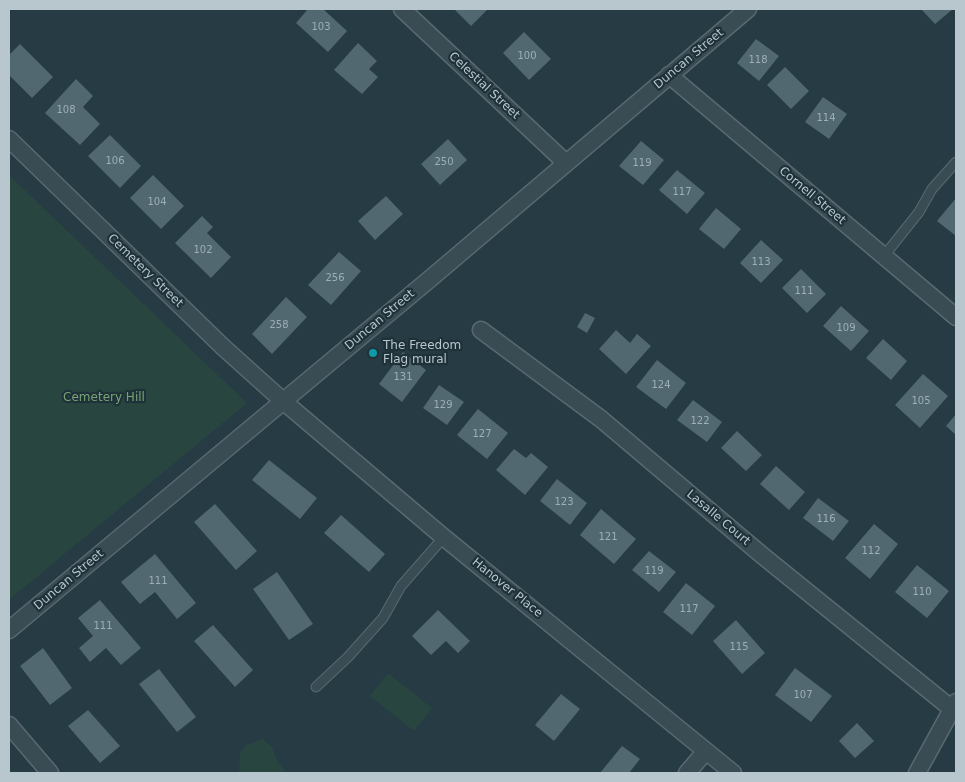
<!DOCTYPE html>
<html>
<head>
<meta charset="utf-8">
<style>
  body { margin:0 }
  #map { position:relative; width:965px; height:782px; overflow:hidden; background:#263b44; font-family:"DejaVu Sans",sans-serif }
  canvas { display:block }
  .frame { position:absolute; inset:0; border:10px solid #b8c6cd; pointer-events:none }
</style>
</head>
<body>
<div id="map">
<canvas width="965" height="782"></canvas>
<div class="frame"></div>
</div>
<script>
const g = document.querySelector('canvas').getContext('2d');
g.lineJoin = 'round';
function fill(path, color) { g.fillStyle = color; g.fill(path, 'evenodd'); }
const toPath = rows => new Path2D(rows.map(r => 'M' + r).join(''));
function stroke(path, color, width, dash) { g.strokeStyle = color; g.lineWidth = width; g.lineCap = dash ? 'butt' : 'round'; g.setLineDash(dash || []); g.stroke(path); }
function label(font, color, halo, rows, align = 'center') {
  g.font = font + ' "DejaVu Sans",sans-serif'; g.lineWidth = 4.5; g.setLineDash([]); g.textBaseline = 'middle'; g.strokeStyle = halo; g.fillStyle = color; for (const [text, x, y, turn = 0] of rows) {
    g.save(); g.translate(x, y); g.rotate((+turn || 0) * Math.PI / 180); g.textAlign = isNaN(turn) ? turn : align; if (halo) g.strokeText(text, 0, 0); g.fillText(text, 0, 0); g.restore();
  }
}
const green = toPath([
  [9,175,247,403,9,600],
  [388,673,432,708,414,731,370,696],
  [263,739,272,747,276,759,286,773,239,773,240,753,246,745]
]);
const building = toPath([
  [308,9,323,9,347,31,328,52,296,23],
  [454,9,488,9,471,26],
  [921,9,953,9,935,24],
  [524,32,551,59,529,80,503,53],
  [756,39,779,56,759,81,737,63],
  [358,43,377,61,369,69,378,77,362,94,334,70],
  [20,44,53,77,32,98,9,75,9,55],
  [785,67,809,91,791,109,767,85],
  [76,79,93,96,83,107,100,124,80,145,45,113],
  [823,97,847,114,829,139,805,122],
  [110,135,141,166,120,188,88,156],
  [448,139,467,160,440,185,421,164],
  [641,141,664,160,643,185,619,166],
  [677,170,705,193,687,214,659,190],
  [153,175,184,206,161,229,130,198],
  [386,196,403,214,375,240,358,221],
  [956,198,956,236,937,221],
  [716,208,741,229,724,249,699,229],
  [202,216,213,227,207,233,231,257,211,278,175,243],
  [761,240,783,260,761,283,740,263],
  [339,252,361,271,331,305,308,285],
  [801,269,826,294,807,313,782,288],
  [286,297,307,317,272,354,252,334],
  [841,306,869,331,851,351,823,326],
  [585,313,595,318,587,333,577,327],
  [616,330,630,343,637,334,651,346,626,374,599,349],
  [883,339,907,361,891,380,866,358],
  [403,352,426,370,402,402,379,384],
  [657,360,686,383,666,409,636,387],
  [923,374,948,396,920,428,895,405],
  [439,385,464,402,447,425,423,408],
  [693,400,722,422,707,442,677,420],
  [478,409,508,433,487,459,457,435],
  [956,414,956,435,946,426],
  [737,431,762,455,746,471,721,448],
  [514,449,526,458,531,453,548,467,525,495,496,470],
  [269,460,317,498,300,519,252,480],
  [776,466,805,492,789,510,760,484],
  [557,479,587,503,570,525,540,501],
  [818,498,849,521,833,541,803,518],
  [215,504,257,551,236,570,194,522],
  [601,509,636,539,614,564,580,535],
  [341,515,385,554,369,572,324,533],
  [874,524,898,544,870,579,845,558],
  [649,551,676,572,659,592,632,570],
  [155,554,196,603,177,619,155,592,140,604,121,582],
  [917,565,949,591,927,618,895,592],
  [277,572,313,624,289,640,253,589],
  [686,583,715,606,692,635,663,612],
  [100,600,141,648,121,665,106,648,90,662,79,648,93,636,78,618],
  [438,610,470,641,458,653,446,641,431,655,412,636],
  [736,620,765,653,742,674,713,641],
  [213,625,253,670,235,687,194,641],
  [43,648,72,688,50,705,20,666],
  [795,668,832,696,811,722,775,695],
  [159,669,196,717,177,732,139,684],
  [561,694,580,709,554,741,535,725],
  [88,710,120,746,100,763,68,726],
  [857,723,874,741,855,758,839,741],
  [622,746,640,759,629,773,600,773]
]);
const lane = toPath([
  [884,256,919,212,932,189,956,162],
  [316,687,348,657,383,618,401,586,444,537]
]);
const street = toPath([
  [402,9,566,163],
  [669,75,956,317],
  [9,139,223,347,283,401,441,535,733,773],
  [481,330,601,419,763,556,952,709],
  [9,630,431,278,748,9],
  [9,725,50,773],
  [687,773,706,751],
  [917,773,956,702]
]);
const markers = [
  [373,353,5,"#0f9aa8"]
];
const numberNames = [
  ["103",321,27],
  ["100",527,56],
  ["118",758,60],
  ["108",66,110],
  ["114",826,118],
  ["106",115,161],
  ["250",444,162],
  ["119",642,163],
  ["117",682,192],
  ["104",157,202],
  ["102",203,250],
  ["113",761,262],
  ["256",335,278],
  ["111",804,291],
  ["258",279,325],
  ["109",846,328],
  ["131",403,377],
  ["124",661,385],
  ["105",921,401],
  ["129",443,405],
  ["122",700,421],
  ["127",482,434],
  ["123",564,502],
  ["116",826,519],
  ["121",608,537],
  ["112",871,551],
  ["119",654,571],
  ["111",158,581],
  ["110",922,592],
  ["117",689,609],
  ["111",103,626],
  ["115",739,647],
  ["107",803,695]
];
const streetNames = [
  ["Duncan Street",689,59,-40],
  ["Celestial Street",484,86,43],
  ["Cornell Street",812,196,40],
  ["Cemetery Street",145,271,44],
  ["Duncan Street",380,320,-40],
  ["Lasalle Court",718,518,40],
  ["Duncan Street",69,580,-40],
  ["Hanover Place",507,588,39]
];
const poiNames = [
  ["The Freedom",383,346],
  ["Flag mural",383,360]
];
const parkNames = [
  ["Cemetery Hill",104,398]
];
fill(green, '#284540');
fill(building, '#516871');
stroke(lane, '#596971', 11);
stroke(street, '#596971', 19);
stroke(lane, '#3a4c53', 9);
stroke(street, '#3a4c53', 16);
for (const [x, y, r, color] of markers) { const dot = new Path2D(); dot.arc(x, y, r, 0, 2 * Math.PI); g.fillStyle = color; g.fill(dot); stroke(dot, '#1f3139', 2); }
label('10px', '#9eaeb6', null, numberNames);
label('12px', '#b8c6cd', '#1f3139', streetNames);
label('12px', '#b8c6cd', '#1f3139', poiNames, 'left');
label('12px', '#77a475', '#1f3139', parkNames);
</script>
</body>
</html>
